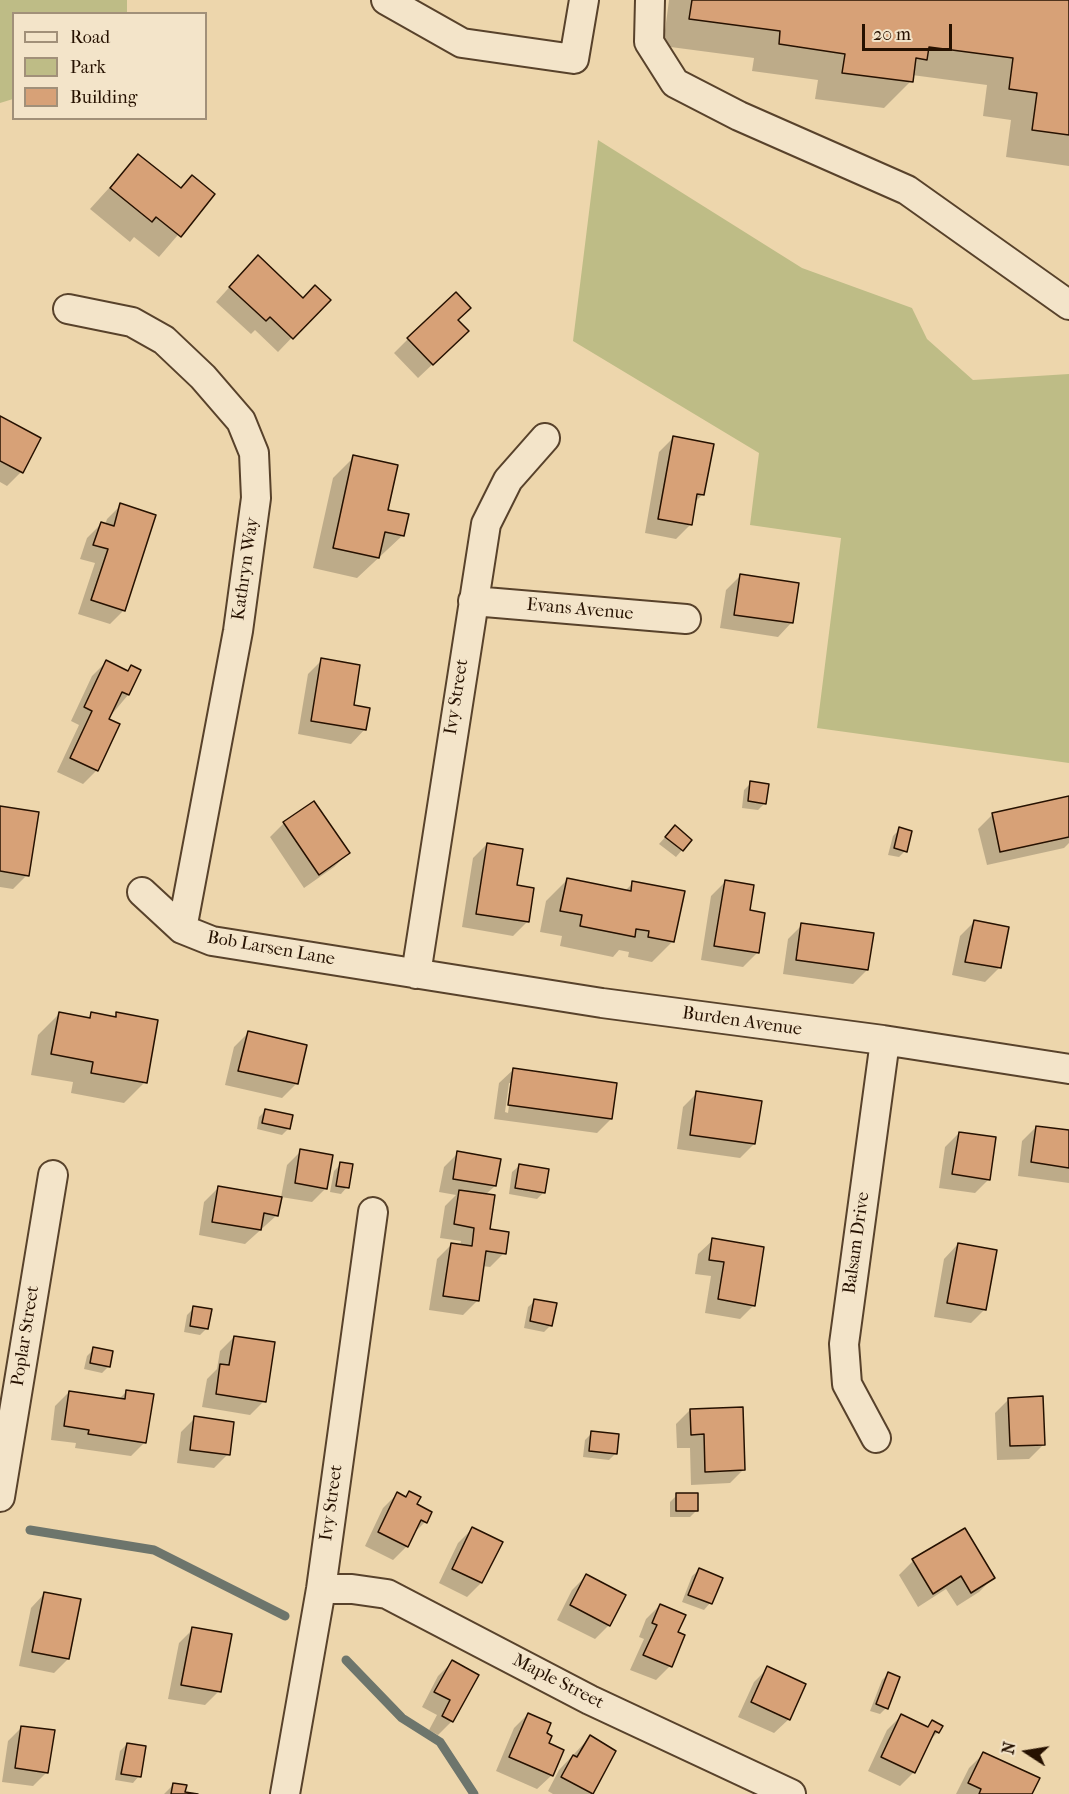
<!DOCTYPE html>
<html>
<head>
<meta charset="utf-8">
<style>
  body { margin:0 }
  #map { position:relative; width:1069px; height:1794px; overflow:hidden; background:#edd6ac; font-family:"IM FELL French Canon",serif }
  canvas { display:block }
  .legend { position:absolute; left:12px; top:12px; width:195px; height:108px; box-sizing:border-box; background:#f3e4c9; border:2px solid #a19079; margin:0; padding:8px 10px; list-style:none; font-size:18px; color:#261100 }
  .legend li { display:flex; align-items:center; gap:12px; height:30px }
  .legend b { width:30px; border:2px solid #a19079 }
  .north { position:absolute; left:997px; top:1722px; width:60px; height:60px; -webkit-text-stroke:4px #f3e4c9; paint-order:stroke; rotate:282deg; font-size:16px; font-weight:700; line-height:24px; text-align:center; color:#261100 }
  .north::after { content:''; display:block; margin:auto; width:21px; height:27px; background:#261100; clip-path:polygon(50% 0,100% 100%,50% 72%,0 100%) }
  .scale { position:absolute; left:862px; top:24px; width:90px; height:27px; box-sizing:border-box; border:3px solid #261100; border-top:0; padding-left:8px; font-size:18px; line-height:21px; white-space:nowrap; color:#261100; -webkit-text-stroke:4px #f3e4c9; paint-order:stroke }
</style>
</head>
<body>
<div id="map">
<canvas width="1069" height="1794"></canvas>
<ul class="legend">
<li><b style="height:8px;background:#f3e4c9"></b>Road</li>
<li><b style="height:16px;background:#bebc86"></b>Park</li>
<li><b style="height:16px;background:#d7a177"></b>Building</li>
</ul>
<div class="north">N</div>
<div class="scale">20 m</div>
</div>
<script>
const g = document.querySelector('canvas').getContext('2d');
g.lineJoin = 'round';
function fill(path, color) { g.fillStyle = color; g.fill(path, 'evenodd'); }
const toPath = rows => new Path2D(rows.map(r => 'M' + r).join(''));
function stroke(path, color, width, dash) { g.strokeStyle = color; g.lineWidth = width; g.lineCap = dash ? 'butt' : 'round'; g.setLineDash(dash || []); g.stroke(path); }
function label(font, color, halo, rows, align = 'center') {
  g.font = font + ' "IM FELL French Canon",serif'; g.lineWidth = 6; g.setLineDash([]); g.textBaseline = 'middle'; g.strokeStyle = halo; g.fillStyle = color; for (const [text, x, y, turn = 0] of rows) {
    g.save(); g.translate(x, y); g.rotate((+turn || 0) * Math.PI / 180); g.textAlign = isNaN(turn) ? turn : align; if (halo) g.strokeText(text, 0, 0); g.fillText(text, 0, 0); g.restore();
  }
}
const green = toPath([
  [0,0,127,0,127,13,14,14,13,99,0,103],
  [598,140,802,268,912,308,927,339,973,380,1069,374,1069,763,817,728,841,538,750,525,759,453,573,341]
]);
const shadow = toPath([
  [669,0,1069,0,1069,166,1006,157,1011,120,983,116,987,85,912,75,911,81,884,108,815,99,818,80,752,71,754,58,663,46],
  [138,156,180,189,213,194,159,257,134,237,130,242,90,209],
  [244,271,303,299,328,300,278,352,255,330,251,334,216,302],
  [457,320,453,345,418,378,394,353,408,339],
  [0,418,39,439,21,472,7,486,0,482],
  [673,438,703,494,694,503,690,525,676,539,645,533,659,452],
  [354,457,403,535,357,578,313,568,333,478],
  [121,505,124,610,110,624,78,614,95,563,80,559,87,538,101,524,105,525,107,519],
  [740,576,792,622,778,637,720,628,726,590],
  [322,660,365,729,351,744,298,734,308,674],
  [106,662,127,672,131,667,128,695,107,720,97,770,83,784,57,772,79,725,71,721,92,676],
  [751,783,765,803,758,810,742,808,744,790],
  [1069,798,1069,843,1064,848,987,865,978,829,992,815],
  [314,803,348,853,334,867,304,888,270,837,284,823],
  [0,807,27,875,13,889,0,887],
  [900,829,905,851,899,857,888,855,893,836],
  [668,834,682,850,676,857,659,844],
  [487,844,515,886,527,922,513,936,462,927,473,858],
  [567,880,625,891,633,883,673,941,652,962,628,957,629,952,619,950,613,957,560,946,562,936,540,932,546,901],
  [725,882,748,911,757,953,743,967,701,960,711,896],
  [974,922,999,968,985,982,952,975,960,936],
  [802,925,867,970,853,984,783,974,788,939],
  [59,1014,87,1019,92,1014,113,1018,117,1014,145,1082,124,1103,71,1093,73,1082,31,1075,38,1035],
  [248,1033,296,1084,282,1098,225,1085,234,1047],
  [514,1069,611,1119,597,1133,494,1119,499,1083],
  [509,1083,512,1083,508,1113,505,1112],
  [697,1093,754,1144,740,1158,677,1149,683,1107],
  [266,1110,289,1128,282,1135,257,1129,259,1117],
  [1036,1127,1069,1132,1069,1183,1018,1176,1022,1141],
  [959,1133,989,1179,975,1193,939,1188,945,1147],
  [301,1151,326,1188,312,1202,281,1197,287,1165],
  [458,1153,495,1186,485,1195,488,1231,504,1253,490,1267,482,1266,477,1301,463,1315,429,1310,437,1259,451,1245,460,1246,461,1241,440,1238,445,1206,456,1195,439,1192,444,1167],
  [341,1164,347,1187,341,1194,330,1192,334,1171],
  [519,1166,544,1192,537,1199,509,1194,512,1172],
  [218,1188,277,1215,245,1244,199,1235,204,1202],
  [713,1240,754,1305,740,1319,705,1313,711,1276,695,1274,698,1254],
  [958,1244,985,1309,971,1323,934,1317,944,1259],
  [535,1301,551,1325,544,1332,524,1328,528,1307],
  [194,1308,207,1328,200,1335,184,1332,187,1315],
  [234,1337,264,1401,250,1415,202,1407,207,1379,217,1369,220,1351],
  [94,1349,109,1366,102,1373,84,1369,87,1356],
  [127,1391,145,1442,131,1456,75,1448,76,1443,51,1440,55,1406,69,1392,118,1400],
  [1009,1399,1043,1445,1029,1459,997,1460,995,1413],
  [690,1410,744,1469,730,1483,691,1485,690,1448,677,1448,676,1424],
  [195,1418,228,1454,214,1468,177,1463,181,1432],
  [592,1433,616,1453,609,1460,583,1457,585,1440],
  [409,1493,425,1522,412,1535,407,1546,393,1560,365,1546,383,1508,397,1494,404,1498],
  [677,1495,697,1510,690,1517,670,1517,670,1502],
  [472,1529,501,1543,481,1583,467,1597,439,1583,458,1543],
  [964,1530,993,1578,979,1592,957,1606,946,1589,918,1607,899,1575,913,1561],
  [699,1570,721,1579,710,1603,704,1610,682,1602,692,1576],
  [586,1576,609,1625,595,1639,557,1620,572,1590],
  [45,1593,68,1659,54,1673,19,1666,31,1608],
  [660,1605,676,1633,683,1636,670,1666,656,1680,630,1670,644,1639,639,1637,646,1619],
  [193,1629,219,1691,205,1705,168,1699,179,1643],
  [452,1662,452,1721,438,1735,429,1730,437,1715,422,1707,438,1676],
  [768,1668,789,1719,774,1733,738,1717,754,1682],
  [888,1674,886,1708,880,1714,870,1711,882,1680],
  [528,1714,545,1734,552,1775,537,1789,496,1771,514,1728],
  [901,1716,926,1728,932,1722,938,1732,928,1742,914,1772,900,1786,868,1771,887,1730],
  [22,1727,47,1772,33,1786,2,1782,8,1741],
  [590,1737,614,1751,591,1794,553,1794,548,1791,559,1770],
  [127,1744,139,1776,133,1783,115,1780,120,1751],
  [983,1754,1031,1794,956,1794,969,1768],
  [174,1784,183,1793,190,1794,164,1794]
]);
const stream = toPath([
  [30,1530,154,1550,285,1616],
  [346,1660,402,1718,440,1742,474,1794]
]);
const building = toPath([
  [692,0,1069,0,1069,135,1032,130,1037,93,1009,89,1013,58,929,47,927,60,916,58,913,82,842,73,845,54,779,44,780,31,689,19,692,0],
  [138,154,181,188,192,175,215,194,181,237,156,217,152,222,110,188,138,154],
  [258,255,303,298,315,285,331,300,293,339,270,317,266,321,229,287,258,255],
  [456,292,471,308,458,320,469,331,433,365,407,338,456,292],
  [0,416,41,438,23,473,0,461,0,416],
  [673,436,714,444,704,495,697,494,692,525,658,519,673,436],
  [353,455,398,465,388,510,409,514,404,536,385,532,379,558,333,548,353,455],
  [120,503,156,515,125,611,91,600,108,549,93,545,101,522,114,526,120,503],
  [740,574,799,583,793,623,734,615,740,574],
  [321,658,360,665,354,705,370,708,366,730,311,721,321,658],
  [106,660,128,671,131,665,141,670,129,695,122,692,109,719,120,724,98,771,70,758,92,711,84,707,106,660],
  [750,781,769,784,766,804,748,801,750,781],
  [1069,796,1069,837,1000,852,992,813,1069,796],
  [314,801,350,853,319,875,283,822,314,801],
  [0,806,39,812,29,876,0,871,0,806],
  [675,825,692,840,683,851,665,837,675,825],
  [899,827,912,831,907,852,894,848,899,827],
  [487,843,523,849,517,885,534,888,529,922,476,914,487,843],
  [567,878,631,891,632,881,685,891,674,942,648,937,649,931,636,929,635,937,580,926,582,915,560,911,567,878],
  [725,880,754,885,750,910,765,913,759,953,714,946,725,880],
  [974,920,1009,927,1001,968,965,962,974,920],
  [801,923,874,933,868,970,796,960,801,923],
  [59,1012,90,1018,91,1012,116,1017,116,1012,158,1020,147,1083,91,1073,93,1062,51,1054,59,1012],
  [248,1031,307,1045,298,1084,238,1071,248,1031],
  [513,1068,617,1083,612,1119,508,1105,513,1068],
  [696,1091,762,1101,755,1144,690,1135,696,1091],
  [265,1109,293,1115,290,1129,262,1123,265,1109],
  [1036,1126,1069,1130,1069,1168,1031,1162,1036,1126],
  [959,1132,996,1137,990,1180,952,1174,959,1132],
  [300,1149,333,1155,327,1189,295,1183,300,1149],
  [457,1151,501,1159,496,1186,453,1179,457,1151],
  [340,1162,353,1164,349,1188,336,1186,340,1162],
  [519,1164,549,1169,545,1193,515,1188,519,1164],
  [218,1186,282,1197,278,1216,264,1213,261,1230,212,1222,218,1186],
  [459,1190,495,1195,490,1229,509,1232,506,1254,486,1251,479,1301,443,1296,451,1243,472,1246,474,1228,454,1224,459,1190],
  [712,1238,764,1247,755,1306,718,1299,724,1262,709,1260,712,1238],
  [958,1243,997,1250,986,1310,947,1303,958,1243],
  [534,1299,557,1303,552,1326,530,1321,534,1299],
  [193,1306,212,1309,208,1329,190,1326,193,1306],
  [234,1336,275,1342,266,1402,216,1394,220,1364,229,1365,234,1336],
  [93,1347,113,1351,110,1367,90,1363,93,1347],
  [126,1390,154,1394,146,1443,88,1434,89,1430,64,1426,69,1391,125,1399,126,1390],
  [1043,1396,1045,1445,1010,1446,1008,1398,1043,1396],
  [743,1407,745,1470,705,1472,704,1434,691,1435,690,1409,743,1407],
  [194,1416,234,1422,230,1455,190,1450,194,1416],
  [591,1431,619,1434,617,1454,589,1451,591,1431],
  [409,1491,421,1497,417,1504,432,1512,427,1523,421,1520,408,1547,378,1532,397,1492,406,1497,409,1491],
  [676,1493,698,1493,698,1511,676,1511,676,1493],
  [472,1527,503,1542,482,1583,452,1569,472,1527],
  [965,1528,995,1578,971,1593,961,1576,933,1594,912,1559,965,1528],
  [699,1568,723,1578,712,1604,688,1595,699,1568],
  [586,1574,626,1595,610,1626,570,1605,586,1574],
  [44,1592,81,1599,69,1659,32,1652,44,1592],
  [660,1604,686,1615,678,1632,685,1635,672,1667,643,1655,657,1625,652,1623,660,1604],
  [192,1627,232,1634,221,1692,181,1685,192,1627],
  [452,1660,479,1675,453,1722,442,1716,450,1700,434,1692,452,1660],
  [767,1666,806,1684,790,1720,751,1702,767,1666],
  [888,1672,900,1677,888,1709,876,1704,888,1672],
  [528,1713,551,1723,547,1733,552,1736,549,1743,564,1750,553,1776,509,1757,528,1713],
  [901,1714,928,1727,932,1720,943,1726,939,1733,935,1731,915,1773,881,1757,901,1714],
  [21,1726,55,1730,48,1773,15,1768,21,1726],
  [590,1735,616,1751,593,1794,561,1777,573,1755,577,1757,590,1735],
  [127,1743,146,1746,141,1777,121,1774,127,1743],
  [983,1752,1040,1778,1032,1794,979,1794,981,1789,968,1783,983,1752],
  [173,1783,187,1785,185,1792,198,1794,171,1794,173,1783]
]);
const minor = toPath([
  [386,0,462,43,574,59,584,0],
  [650,0,649,42,675,83,739,116,907,190,1069,305],
  [68,309,132,322,164,340,203,377,241,421,254,453,256,498,238,631,182,929],
  [473,601,686,619],
  [142,892,182,929,212,941,602,1003,883,1040,1069,1069],
  [416,974,486,524,508,480,545,438],
  [876,1438,847,1384,844,1344,885,1041],
  [0,1497,53,1175],
  [321,1589,352,1589,387,1594,590,1700,791,1794],
  [285,1794,321,1589,373,1212]
]);
const streetNames = [
  ["Kathryn Way",246,569,-82],
  ["Evans Avenue",580,610,5],
  ["Ivy Street",457,697,-81],
  ["Bob Larsen Lane",271,949,10],
  ["Burden Avenue",742,1022,8],
  ["Balsam Drive",857,1243,-82],
  ["Poplar Street",26,1336,-81],
  ["Ivy Street",332,1503,-82],
  ["Maple Street",558,1682,27]
];
fill(green, '#bebc86');
fill(shadow, '#0003');
stroke(stream, '#6d756c', 9);
fill(building, '#d7a177');
stroke(building, '#261100', 1.5);
stroke(minor, '#58422b', 32);
stroke(minor, '#f3e4c9', 28);
label('18px', '#261100', '#f3e4c9', streetNames);
</script>
</body>
</html>
